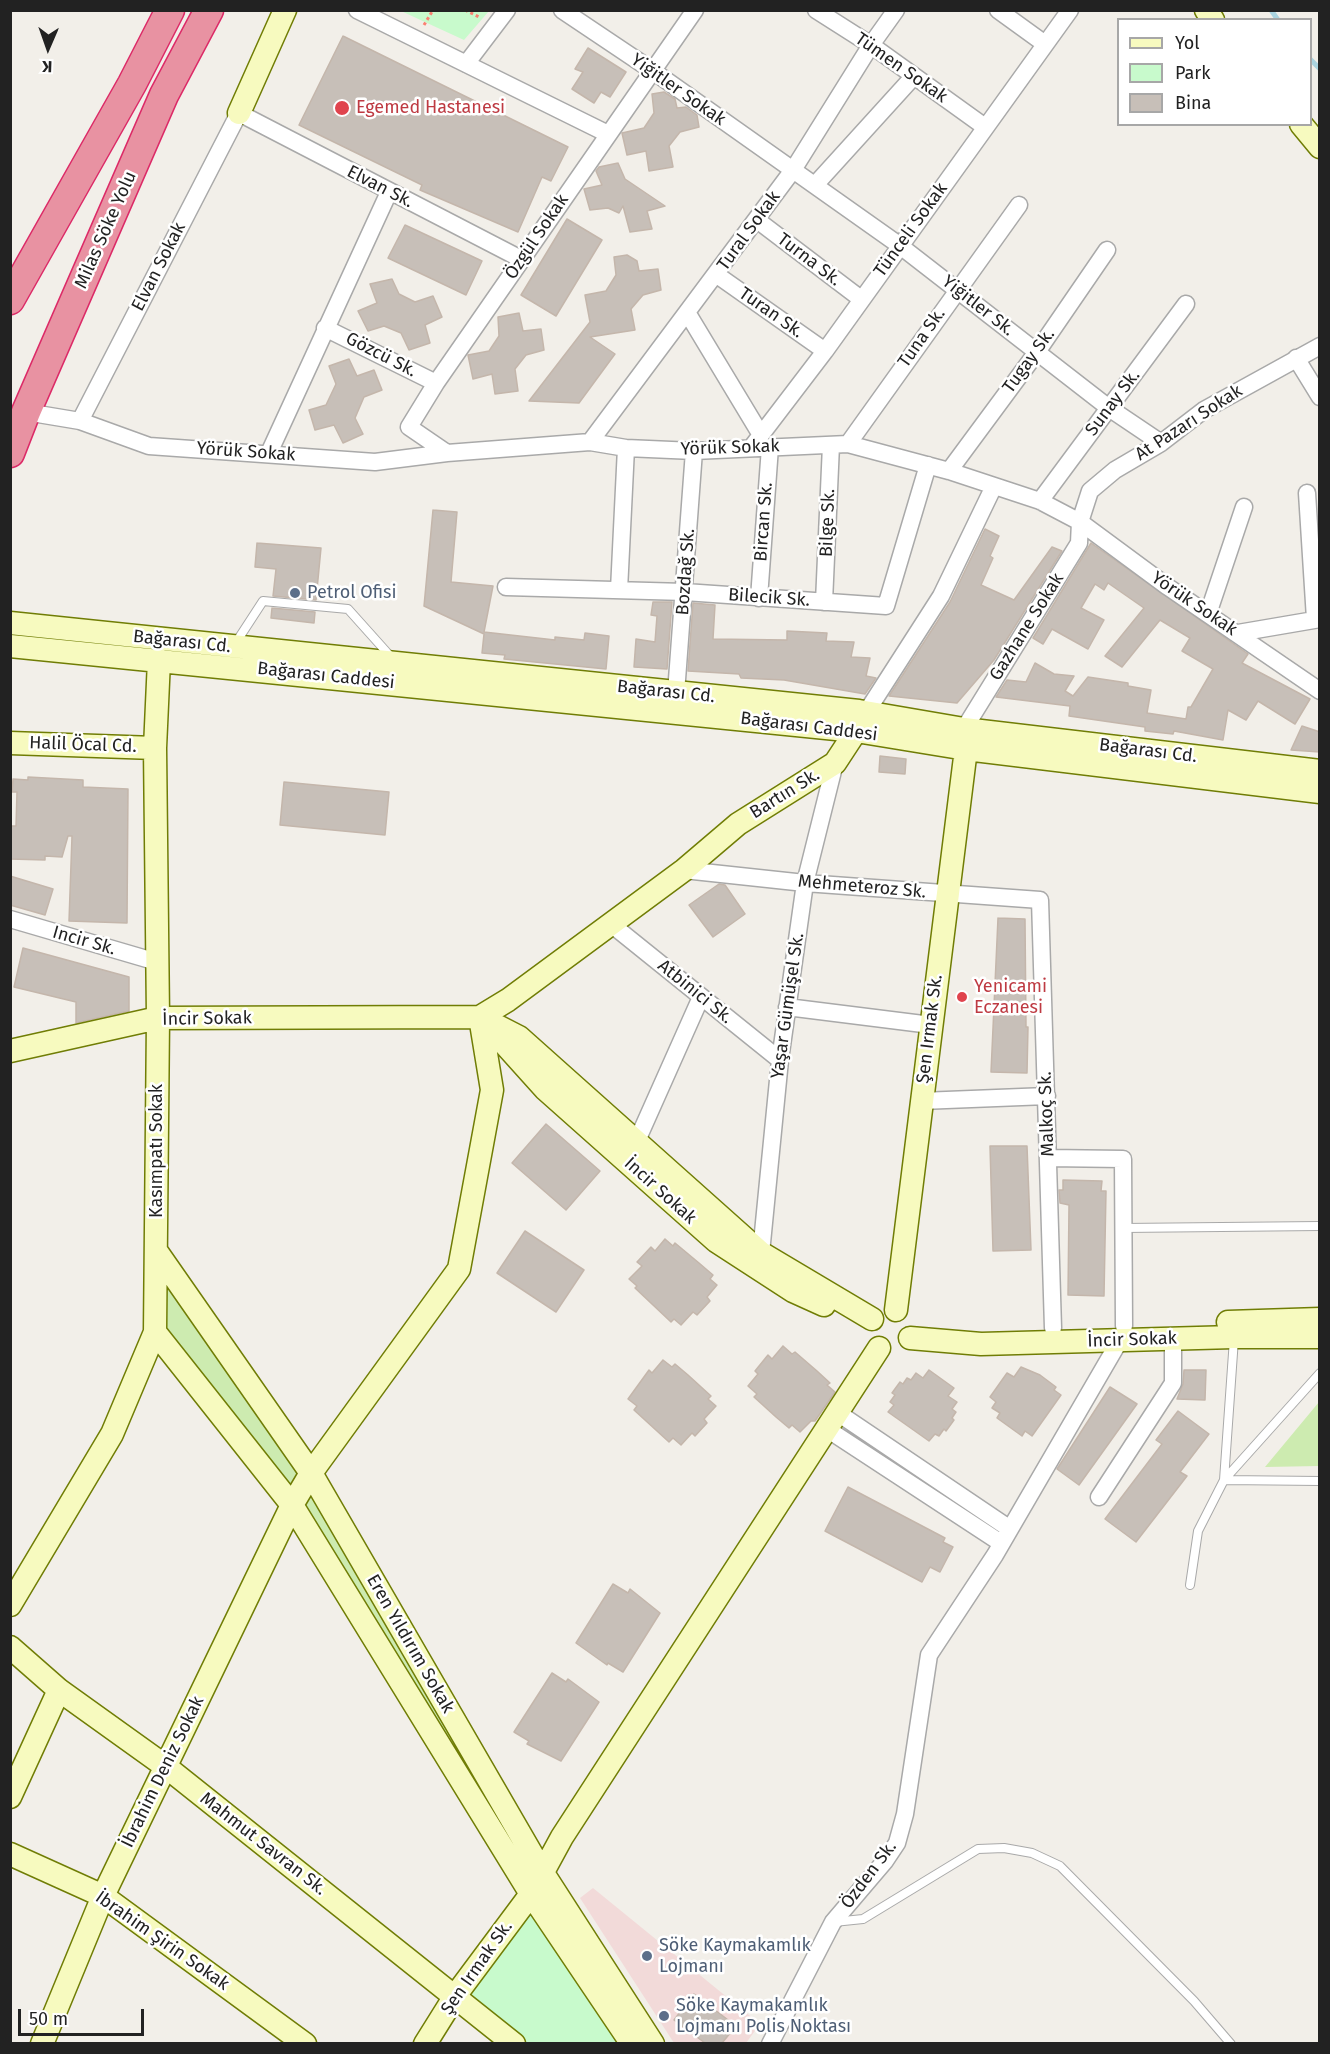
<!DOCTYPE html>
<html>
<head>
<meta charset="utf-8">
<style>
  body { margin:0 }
  #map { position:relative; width:1330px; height:2054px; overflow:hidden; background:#f2efe9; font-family:"Fira Sans",sans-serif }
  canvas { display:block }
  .frame { position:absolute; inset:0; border:12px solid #222; pointer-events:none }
  .legend { position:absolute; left:1117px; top:18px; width:195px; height:108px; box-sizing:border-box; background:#fff; border:2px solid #a7a7a7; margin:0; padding:8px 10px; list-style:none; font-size:18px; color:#222 }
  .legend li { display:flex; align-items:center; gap:12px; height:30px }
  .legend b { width:30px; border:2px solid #a7a7a7 }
  .north { position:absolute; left:18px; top:18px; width:60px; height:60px; -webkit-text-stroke:4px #fff; paint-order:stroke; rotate:182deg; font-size:16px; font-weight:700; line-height:24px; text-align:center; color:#222 }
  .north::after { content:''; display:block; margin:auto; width:21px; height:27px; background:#222; clip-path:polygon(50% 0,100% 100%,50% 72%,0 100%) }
  .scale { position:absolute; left:18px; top:2009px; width:126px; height:27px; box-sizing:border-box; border:3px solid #222; border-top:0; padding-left:8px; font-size:18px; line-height:21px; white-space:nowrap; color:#222; -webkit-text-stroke:4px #fff; paint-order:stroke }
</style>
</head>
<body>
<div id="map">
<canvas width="1330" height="2054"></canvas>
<div class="frame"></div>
<ul class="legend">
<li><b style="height:8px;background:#f7fabf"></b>Yol</li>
<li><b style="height:16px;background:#c8facc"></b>Park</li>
<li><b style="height:16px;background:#c7bfb8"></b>Bina</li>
</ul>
<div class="north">K</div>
<div class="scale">50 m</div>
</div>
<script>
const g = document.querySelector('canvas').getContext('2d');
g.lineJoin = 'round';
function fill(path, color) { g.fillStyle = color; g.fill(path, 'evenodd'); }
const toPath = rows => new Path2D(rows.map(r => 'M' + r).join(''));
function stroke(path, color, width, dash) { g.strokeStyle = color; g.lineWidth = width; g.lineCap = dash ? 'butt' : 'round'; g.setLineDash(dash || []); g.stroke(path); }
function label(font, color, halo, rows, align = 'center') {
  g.font = font + ' "Fira Sans",sans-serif'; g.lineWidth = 5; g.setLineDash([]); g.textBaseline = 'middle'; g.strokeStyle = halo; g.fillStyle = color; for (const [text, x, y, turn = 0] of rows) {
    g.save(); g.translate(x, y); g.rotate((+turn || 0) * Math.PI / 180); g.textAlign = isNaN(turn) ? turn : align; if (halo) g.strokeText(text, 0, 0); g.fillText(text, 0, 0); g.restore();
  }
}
const commercial = toPath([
  [593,1888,760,2024,746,2043,674,2043,580,1898]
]);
const grass = toPath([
  [157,1252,311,1474,632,2043,292,1505,155,1332],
  [1319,1402,1319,1466,1265,1467]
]);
const park = toPath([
  [401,11,489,11,464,40],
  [531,1894,632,2043,514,2043,455,1996]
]);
const stream = toPath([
  [1271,10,1278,20],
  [1310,59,1320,69]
]);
const building = toPath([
  [343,36,568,147,551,181,542,177,518,232,420,190,422,185,299,125,343,36],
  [588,48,626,72,610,97,601,92,594,103,572,89,583,72,575,69,588,48],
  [664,92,675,99,677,108,686,107,697,115,699,127,680,132,669,146,673,167,649,171,646,151,627,155,622,133,644,128,654,113,652,94,664,92],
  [618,163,625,179,665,206,647,211,652,229,630,232,623,206,619,213,608,208,590,210,584,189,602,185,596,171,599,167,618,163],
  [567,219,602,240,556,316,521,295,567,219],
  [405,225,482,261,466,295,388,258,405,225],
  [627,255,637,261,639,271,658,269,661,290,643,295,631,309,635,330,590,337,615,354,579,403,529,401,590,322,585,295,606,291,616,275,614,257,627,255],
  [392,279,399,294,415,302,433,296,442,317,425,325,430,343,409,350,401,333,384,326,368,331,358,311,377,303,370,284,392,279],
  [519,313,523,331,541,329,544,350,526,355,515,369,518,391,495,394,492,374,473,379,468,355,489,351,499,336,498,317,519,313],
  [349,359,357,376,374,370,382,390,364,397,355,418,363,434,343,443,334,425,315,430,309,410,326,405,336,384,329,366,349,359],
  [433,510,457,512,451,582,493,586,484,632,555,640,555,637,584,640,585,633,609,636,606,669,504,659,505,655,482,653,484,634,424,606,433,510],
  [985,529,999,536,990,556,993,558,981,585,1014,600,1052,547,1062,551,994,660,957,703,889,696,950,602,985,529],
  [257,543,321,548,316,600,273,596,276,569,255,567,257,543],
  [1091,543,1248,654,1242,663,1310,699,1295,724,1258,701,1246,720,1228,710,1223,740,1174,731,1173,734,1145,731,1145,727,1069,716,1070,706,996,697,1007,680,1026,682,1035,663,1054,674,1074,676,1065,691,1073,696,1088,677,1128,683,1128,686,1151,690,1147,713,1186,719,1188,707,1191,707,1213,669,1182,651,1190,638,1160,620,1122,667,1105,656,1144,608,1108,583,1104,590,1095,584,1081,608,1104,620,1088,649,1052,629,1043,644,1033,638,1091,543],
  [653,602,672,602,667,669,634,667,636,639,655,642,657,616,651,615,653,602],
  [693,603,715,605,713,639,787,640,787,631,827,633,826,641,854,642,851,657,870,658,866,676,876,678,865,694,784,680,741,678,739,674,688,671,693,603],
  [272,608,315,612,314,623,271,618,272,608],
  [1302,726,1320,732,1320,752,1291,750,1302,726],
  [880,756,906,759,905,774,879,772,880,756],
  [28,777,83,780,83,787,128,789,127,923,69,921,72,836,68,836,62,857,45,856,45,860,10,859,10,826,16,826,17,792,12,792,13,779,28,780,28,777],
  [284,782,389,792,385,835,280,825,284,782],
  [10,876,53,889,45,915,10,905,10,876],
  [719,884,725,885,745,914,713,937,689,905,719,884],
  [998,918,1025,919,1026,1027,1028,1027,1027,1073,991,1072,998,918],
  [23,948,129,977,129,1011,76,1023,76,1002,14,987,23,948],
  [546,1124,600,1171,566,1210,512,1163,546,1124],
  [990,1146,1027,1146,1031,1250,993,1251,990,1146],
  [1063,1180,1102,1181,1101,1191,1106,1191,1104,1296,1068,1295,1069,1205,1060,1203,1059,1190,1063,1190,1063,1180],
  [525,1231,584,1270,556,1312,497,1273,525,1231],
  [665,1239,673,1246,675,1243,699,1263,713,1275,710,1279,717,1285,707,1297,710,1301,697,1315,693,1312,681,1325,674,1319,671,1322,635,1288,637,1286,629,1279,642,1266,637,1262,651,1247,655,1251,665,1239],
  [783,1346,792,1354,795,1352,817,1371,830,1383,827,1385,835,1392,815,1421,811,1421,800,1432,792,1425,789,1428,776,1417,754,1397,757,1394,748,1386,758,1374,755,1371,768,1355,772,1359,783,1346],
  [663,1360,672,1367,675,1364,688,1375,711,1396,708,1399,716,1406,704,1419,707,1423,695,1436,692,1433,681,1445,673,1438,669,1442,634,1410,637,1406,628,1399,649,1370,652,1373,663,1360],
  [1021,1367,1040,1375,1056,1387,1054,1390,1061,1395,1032,1436,1025,1431,1022,1436,997,1418,1000,1413,992,1408,996,1402,990,1397,1007,1373,1014,1377,1021,1367],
  [929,1370,954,1388,948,1396,957,1402,952,1409,956,1412,952,1418,954,1420,946,1431,944,1429,939,1436,935,1434,929,1441,888,1412,894,1405,890,1402,895,1395,892,1393,900,1382,903,1384,907,1378,911,1380,916,1373,923,1378,929,1370],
  [1184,1370,1206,1370,1205,1400,1177,1399,1183,1384,1184,1370],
  [1110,1387,1137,1404,1079,1485,1057,1469,1110,1387],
  [1178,1411,1209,1434,1180,1472,1187,1476,1136,1542,1105,1519,1162,1444,1156,1440,1178,1411],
  [848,1487,945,1538,943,1542,953,1547,940,1572,930,1567,922,1582,825,1531,848,1487],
  [613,1584,628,1593,630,1589,660,1613,623,1672,608,1663,607,1665,576,1643,613,1584],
  [552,1673,566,1682,568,1679,599,1702,561,1761,527,1744,529,1741,514,1732,552,1673],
  [694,1994,736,2026,722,2043,705,2043,674,2020,694,1994]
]);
const path = toPath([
  [465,10,481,18],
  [424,25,433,10]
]);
const lane = toPath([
  [235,644,263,601,348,609,391,657],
  [1123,1228,1320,1226],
  [1234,1339,1224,1480,1320,1481],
  [1190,1585,1198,1531,1224,1480,1320,1373],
  [834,1922,863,1919,978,1849,1004,1848,1032,1853,1060,1866,1194,2001,1231,2044]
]);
const street = toPath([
  [357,10,608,134],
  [562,10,653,71,899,245,1109,408,1161,443],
  [816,10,871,45,985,127],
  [998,10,1045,44],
  [466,64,507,10],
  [815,185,914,76],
  [757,220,861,299],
  [717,275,825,351],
  [688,314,761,435],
  [325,328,436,383],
  [1296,358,1320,397],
  [26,412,80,421,149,446,375,462,447,453,590,442,626,448,694,451,848,444,949,471,1040,501,1080,522,1168,587,1320,691],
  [80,421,239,113,521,259],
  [590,442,793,170,871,45,896,10],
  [848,444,1019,205],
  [751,448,825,351,1070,10],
  [269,453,389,192],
  [447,453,409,427,436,383,695,10],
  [949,471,1037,352,1107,250],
  [1307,493,1315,619],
  [1040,501,1186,304],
  [506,587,685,592,886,606,928,465],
  [619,590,626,448],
  [759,598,770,447],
  [824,602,831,445],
  [1208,614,1244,507],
  [1238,633,1320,619],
  [676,693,694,451],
  [862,719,941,596,994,486],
  [964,729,1079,543,1080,522,1090,491,1115,470,1161,443,1204,410,1320,346],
  [684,870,805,883,1040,900,1053,1328],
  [10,919,157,962],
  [611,924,780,1060],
  [787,1007,931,1025],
  [921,1101,1047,1096],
  [636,1143,701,997],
  [1048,1158,1123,1159,1124,1326],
  [761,1253,780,1060,805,883,835,763],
  [838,1413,1010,1529],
  [827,1429,1001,1543],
  [1099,1497,1173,1383,1173,1339],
  [770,2044,833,1922,885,1861,897,1843,905,1814,929,1655,995,1555,1120,1340]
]);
const secondary = toPath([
  [1206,10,1213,20],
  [239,113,285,10],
  [1301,124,1320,147],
  [10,623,859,711,964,729,1320,771],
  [10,646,856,731,966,749,1320,792],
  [10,743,155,748],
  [480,1017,508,1000,684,870,738,824,835,763,856,731],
  [491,1029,545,1089,716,1241,793,1291,824,1305],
  [10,1051,158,1018,480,1017,519,1037,761,1253,872,1319],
  [157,1252,311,1473,541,1870,653,2044],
  [896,1310,966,749,964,734],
  [1228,1322,1320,1319],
  [155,1332,292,1505,531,1894,632,2044],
  [910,1338,981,1344,1234,1337,1320,1337],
  [10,1605,112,1434,155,1332,158,1018,155,748,159,660],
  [10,1647,59,1690,165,1766,514,2044],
  [10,1797,59,1690],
  [10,1854,103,1896,305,2044],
  [42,2044,103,1896,292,1505,311,1473,459,1269,492,1090,480,1017],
  [425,2044,455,1996,531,1894,562,1837,879,1348]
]);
const highway = toPath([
  [10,300,132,84,170,10],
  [10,453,26,412,164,95,209,10]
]);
const markers = [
  [342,108,8,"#e0444e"],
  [295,593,6,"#5c6f8a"],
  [962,997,6,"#e0444e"],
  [647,1956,6,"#5c6f8a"],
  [664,2016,6,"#5c6f8a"]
];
const streetNames = [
  ["Tümen Sokak",901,68,35],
  ["Yiğitler Sokak",678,90,35],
  ["Elvan Sk.",380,187,27],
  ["Milas Söke Yolu",106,230,-66],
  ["Tünceli Sokak",911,230,-54],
  ["Tural Sokak",749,231,-54],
  ["Özgül Sokak",537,237,-56],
  ["Turna Sk.",809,260,37],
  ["Elvan Sokak",159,267,-63],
  ["Yiğitler Sk.",978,306,38],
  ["Turan Sk.",771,313,35],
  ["Tuna Sk.",922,338,-55],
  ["Gözcü Sk.",381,355,27],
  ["Tugay Sk.",1029,361,-54],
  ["Sunay Sk.",1113,403,-53],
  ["At Pazarı Sokak",1189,423,-33],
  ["Yörük Sokak",730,448,-2],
  ["Yörük Sokak",246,452,4],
  ["Bircan Sk.",764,522,-86],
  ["Bilge Sk.",828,523,-88],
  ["Bozdağ Sk.",686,572,-86],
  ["Bilecik Sk.",769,598,4],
  ["Yörük Sokak",1194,604,34],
  ["Gazhane Sokak",1027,627,-58],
  ["Bağarası Cd.",182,642,6],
  ["Bağarası Caddesi",326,676,6],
  ["Bağarası Cd.",666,692,6],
  ["Bağarası Caddesi",809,727,7],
  ["Halil Öcal Cd.",83,745,2],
  ["Bağarası Cd.",1148,751,7],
  ["Bartın Sk.",785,794,-32],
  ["Mehmeteroz Sk.",862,887,5],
  ["Incir Sk.",84,941,16],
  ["Atbinici Sk.",695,992,39],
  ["Yaşar Gümüşel Sk.",788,1006,-82],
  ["İncir Sokak",207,1019,-1],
  ["Şen Irmak Sk.",930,1029,-83],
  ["Malkoç Sk.",1047,1114,-92],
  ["Kasımpatı Sokak",157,1151,-90],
  ["İncir Sokak",660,1191,42],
  ["İncir Sokak",1132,1340,-2],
  ["Eren Yıldırım Sokak",410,1644,60],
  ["İbrahim Deniz Sokak",163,1772,-64],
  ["Mahmut Savran Sk.",263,1844,38],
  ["Özden Sk.",869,1875,-53],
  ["İbrahim Şirin Sokak",162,1941,35],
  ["Şen Irmak Sk.",477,1968,-55]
];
const healthNames = [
  ["Egemed Hastanesi",356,108],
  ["Yenicami",974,987],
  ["Eczanesi",974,1008]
];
const serviceNames = [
  ["Petrol Ofisi",307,593],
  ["Söke Kaymakamlık",659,1946],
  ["Lojmanı",659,1967],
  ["Söke Kaymakamlık",676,2006],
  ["Lojmanı Polis Noktası",676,2027]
];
fill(commercial, '#f2dad9');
fill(grass, '#cdebb0');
fill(park, '#c8facc');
stroke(stream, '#aad3df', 5);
fill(building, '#c7bfb8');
stroke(building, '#c4b6ab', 1.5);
stroke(lane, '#a9a9a9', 10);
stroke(street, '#a9a9a9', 19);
stroke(secondary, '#707d05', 25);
stroke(highway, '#dc2a67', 31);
stroke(path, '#fa8072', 3, [3, 3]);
stroke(lane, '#fff', 8);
stroke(street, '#fff', 16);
stroke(secondary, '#f7fabf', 22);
stroke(highway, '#e892a2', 28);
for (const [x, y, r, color] of markers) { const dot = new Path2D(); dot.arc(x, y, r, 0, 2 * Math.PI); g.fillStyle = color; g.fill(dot); stroke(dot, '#fff', 2); }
label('18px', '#222', '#fff', streetNames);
label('18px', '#be3a42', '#fff', healthNames, 'left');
label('18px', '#4e5e75', '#fff', serviceNames, 'left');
</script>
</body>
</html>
